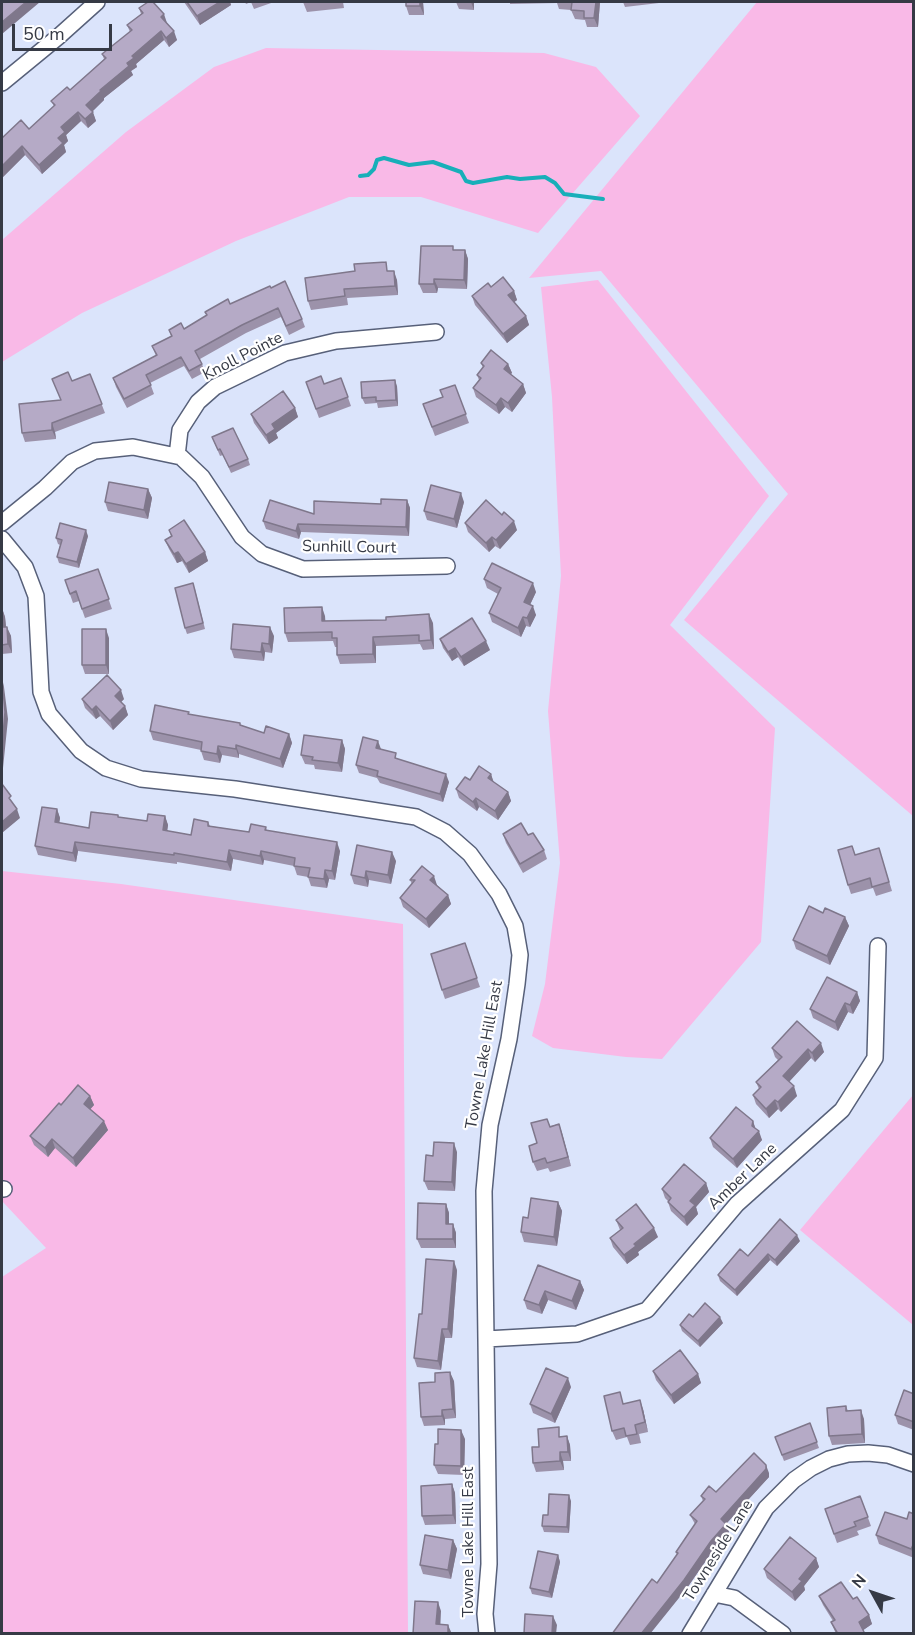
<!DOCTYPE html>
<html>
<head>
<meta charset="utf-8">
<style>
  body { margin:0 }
  #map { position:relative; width:915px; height:1635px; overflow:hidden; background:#dbe4fb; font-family:"Nunito Sans",sans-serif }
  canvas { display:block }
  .frame { position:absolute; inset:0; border:3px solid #363a45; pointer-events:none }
  .north { position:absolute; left:843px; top:1563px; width:60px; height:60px; -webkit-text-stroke:4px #fff; paint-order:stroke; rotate:310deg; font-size:16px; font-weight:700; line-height:24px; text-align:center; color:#363a45 }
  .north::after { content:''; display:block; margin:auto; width:21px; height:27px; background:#363a45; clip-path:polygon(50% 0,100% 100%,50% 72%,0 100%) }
  .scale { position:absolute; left:12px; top:24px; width:100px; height:27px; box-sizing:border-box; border:3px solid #363a45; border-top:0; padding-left:8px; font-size:18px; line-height:21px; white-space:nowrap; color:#363a45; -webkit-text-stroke:4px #fff; paint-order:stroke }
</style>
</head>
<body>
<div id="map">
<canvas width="915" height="1635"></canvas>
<div class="frame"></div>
<div class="north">N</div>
<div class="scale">50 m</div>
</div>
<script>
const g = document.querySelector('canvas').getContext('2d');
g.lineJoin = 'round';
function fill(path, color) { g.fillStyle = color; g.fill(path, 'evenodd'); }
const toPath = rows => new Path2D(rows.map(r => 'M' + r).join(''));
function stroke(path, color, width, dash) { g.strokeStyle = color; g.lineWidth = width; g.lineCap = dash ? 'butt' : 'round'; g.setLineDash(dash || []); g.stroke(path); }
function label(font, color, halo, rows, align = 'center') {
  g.font = font + ' "Nunito Sans",sans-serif'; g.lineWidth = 4.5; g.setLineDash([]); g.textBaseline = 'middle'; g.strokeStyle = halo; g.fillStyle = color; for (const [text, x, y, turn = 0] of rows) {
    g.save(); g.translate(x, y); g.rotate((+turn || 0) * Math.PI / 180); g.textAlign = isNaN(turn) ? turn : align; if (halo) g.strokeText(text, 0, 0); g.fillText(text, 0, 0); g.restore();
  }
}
const green = toPath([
  [757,2,913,2,913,816,684,620,788,494,601,271,529,278],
  [266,48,544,53,596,67,640,116,538,233,421,197,349,197,236,241,82,313,2,362,2,240,126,132,214,67],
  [598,280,769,496,670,625,775,728,761,942,662,1059,626,1057,553,1048,532,1036,545,984,560,863,548,711,561,576,552,397,541,287],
  [2,871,121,884,403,924,408,1633,2,1633,2,1277,46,1248,2,1201],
  [913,1095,913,1325,800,1230]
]);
const stream = toPath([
  [360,176,368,175,374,169,377,160,384,158,409,165,433,162,461,172,466,181,473,183,507,177,520,179,545,177,555,183,564,194,603,199]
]);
const minor = toPath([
  [2,83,58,37,97,2],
  [177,456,180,430,198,402,215,387,285,353,336,341,436,332],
  [2,523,45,488,72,462,95,451,133,447,181,457,202,477,242,537,262,554,303,569,447,566],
  [2,539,25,567,36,596,41,692,49,714,81,751,106,768,141,779,235,789,416,817,445,832,470,854,499,894,515,926,520,955,517,984,509,1039,490,1125,484,1191,489,1564,485,1614,487,1634],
  [2,1189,4,1189],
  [486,1339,577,1334,647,1310,737,1204,842,1110,875,1058,878,946],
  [714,1594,734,1598,783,1634],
  [690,1634,766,1508,794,1480,811,1468,829,1459,848,1454,868,1453,888,1455,914,1464]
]);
const wall = toPath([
  [184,2,230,2,231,5,200,25],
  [245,2,274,2,254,9,251,2,246,4],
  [303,2,372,2,371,3,343,2,344,8,307,12],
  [423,2,424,15,409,15,406,6],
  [456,2,474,2,474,10,459,9],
  [510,2,600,2,598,27,587,27,585,20,575,19,571,10,559,9,557,3,510,4],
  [623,2,659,2,659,3,625,7],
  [139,8,167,23,177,40,169,47,164,40,136,64,137,67,131,71,133,75,104,98,104,100,92,111,96,121,88,128,81,121,66,135,68,141,64,145,66,152,42,174,25,155,2,178,2,138,29,129,54,106,51,101,70,90,104,59,102,54,130,32,127,25,141,14],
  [454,250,465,250,468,259,467,289,438,288,437,293,423,293,419,284],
  [389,271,397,280,398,295,347,298,348,305,311,310,308,301],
  [491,287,514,291,517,300,514,302,526,316,529,325,507,343,475,305,472,296],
  [271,288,302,319,305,327,289,335,281,317,246,333,200,359,205,372,192,379,184,366,150,383,154,394,127,408,116,387,113,378,156,356,152,346,171,336,169,330,184,329,230,304],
  [481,363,508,364,512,373,510,374,523,384,526,393,512,412,505,407,499,414,476,397,473,388,479,380,477,375,483,368],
  [90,374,105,413,55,432,56,439,25,442,22,433,60,400,72,381],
  [341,378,351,406,319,418,306,382,324,384],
  [455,385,469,423,435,436,423,404,443,397],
  [397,386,398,406,378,408,377,403,365,404,362,398],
  [295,408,298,417,276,433,278,438,269,444,254,423,251,414],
  [212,437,248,459,250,465,231,473,223,455,220,456],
  [148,489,152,498,148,519,108,511,105,502],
  [407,500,410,508,409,536,301,532,299,539,266,529,263,521,314,514],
  [464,502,457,528,427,520,424,511],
  [465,523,517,530,500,549,495,546,489,552,468,532],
  [169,530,205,552,208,561,189,573,182,561,177,563,169,549,165,540,171,536],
  [88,536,79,568,59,563,57,557,60,545,58,544,56,538],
  [98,569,112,609,85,618,79,601,73,603,65,580],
  [484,579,536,592,530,605,536,615,530,627,526,626,521,637,492,622,489,613,498,594,487,588],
  [195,589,205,629,187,634,185,628],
  [2,608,5,617,6,627,11,636,12,653,2,654],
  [325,616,325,621,433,623,434,649,423,650,420,644,376,646,376,663,340,664,337,655,337,647,335,647,333,641,288,642,285,633],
  [274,636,272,653,265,652,264,661,234,658,231,649],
  [109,638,109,674,85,674,82,665],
  [440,639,490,650,464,666,458,657,452,661,443,648],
  [82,699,124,699,121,702,125,706,128,715,113,730,100,716,96,719,85,708],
  [190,715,241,726,264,733,289,734,292,743,283,768,239,754,239,758,222,755,220,763,204,760,201,751,201,750,153,740,150,731],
  [342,740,345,749,342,772,315,769,314,765,305,764,301,755],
  [381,749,398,759,449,782,443,802,380,783,377,778,359,773,356,765],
  [491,774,493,782,508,792,511,801,498,820,479,807,477,811,459,798,456,789,470,780],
  [57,809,60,818,59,823,89,828,118,815,119,818,147,821,165,816,168,825,167,831,191,835,208,822,210,826,249,832,266,827,267,831,340,851,335,880,329,879,327,888,311,886,308,877,297,875,294,866,264,860,263,865,233,859,231,871,177,862,177,864,78,851,76,862,38,855,35,846],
  [503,834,528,835,544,850,547,859,523,873,506,843],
  [879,848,892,891,876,896,873,888,851,894,848,885,856,855],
  [396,861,391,884,369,880,368,887,354,884,351,875],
  [410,880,437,885,448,895,451,904,429,928,403,907,400,898,412,884],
  [823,913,845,917,849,926,830,965,796,949,793,940],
  [465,943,480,987,445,999,442,990],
  [857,992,860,1001,853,1014,848,1012,838,1031,813,1018,810,1009],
  [797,1021,824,1052,815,1062,811,1058,789,1082,797,1096,781,1112,778,1109,769,1118,756,1104,753,1095,759,1089,756,1082,778,1060,775,1057,772,1048],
  [90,1096,94,1105,90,1109,108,1130,76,1167,55,1148,48,1157,34,1145,30,1136,61,1105],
  [547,1119,550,1126,559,1124,571,1166,550,1172,548,1168,537,1171,533,1162,537,1143],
  [753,1121,755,1128,762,1140,737,1168,713,1147,710,1138],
  [457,1152,455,1191,428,1190,424,1181,433,1156],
  [706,1183,709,1192,696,1207,698,1214,687,1226,671,1211,668,1202,668,1201,665,1198,662,1189],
  [558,1202,562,1211,557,1246,524,1242,521,1232,528,1218],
  [446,1204,449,1213,449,1224,453,1224,456,1233,456,1248,421,1248,417,1239],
  [616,1220,658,1237,638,1252,639,1255,627,1264,613,1247,610,1238,620,1230],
  [800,1241,777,1266,770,1260,737,1296,720,1281,718,1275,748,1256],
  [538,1265,580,1281,584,1290,576,1310,548,1300,542,1314,527,1309,524,1300],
  [457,1270,452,1338,445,1338,441,1370,417,1367,414,1358,422,1314],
  [693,1317,723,1323,700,1347,682,1331,680,1325],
  [653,1371,698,1374,701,1383,674,1404,656,1380],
  [454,1381,456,1418,445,1419,445,1425,424,1426,421,1417,435,1382],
  [571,1387,555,1423,533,1413,530,1404],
  [914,1394,914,1430,898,1424,895,1415],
  [624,1403,643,1409,648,1432,639,1434,641,1443,630,1445,627,1437,616,1440,612,1431],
  [846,1406,848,1411,864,1419,865,1443,832,1445,829,1436],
  [810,1423,819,1448,784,1461,775,1437],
  [567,1436,570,1445,571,1461,563,1461,564,1470,536,1472,533,1463,539,1447,562,1437],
  [465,1439,464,1475,438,1474,434,1465],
  [769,1473,769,1477,726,1524,729,1532,714,1549,687,1588,657,1583,677,1555,676,1552,695,1524,690,1515,703,1501,701,1496,716,1492],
  [452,1484,455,1493,456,1524,425,1525,422,1516],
  [860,1496,871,1526,857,1531,859,1535,837,1543,825,1509],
  [571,1501,569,1533,544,1532,542,1526,548,1515],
  [914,1514,914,1558,879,1544,876,1535,907,1519],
  [453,1540,457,1549,451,1579,423,1574,420,1565],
  [558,1555,560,1562,552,1598,532,1594,530,1588],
  [816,1558,819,1567,804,1586,805,1590,795,1601,767,1578,764,1569],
  [819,1596,853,1599,869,1615,872,1624,863,1630,865,1634,836,1634,831,1622,833,1621,823,1605]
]);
const shadedWall = toPath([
  [26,2,40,2,2,34,2,22],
  [220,2,230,2,231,5,200,25,197,16],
  [420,2,423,2,424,15,420,6],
  [471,2,474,2,474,10],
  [596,2,600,2,598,27,594,18],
  [164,14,167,23,161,17],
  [161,31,164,40,136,64,137,67,131,71,133,75,104,98,104,100,90,114,86,105,100,90,127,63,132,56],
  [174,31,177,40,169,47,166,38],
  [78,112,81,121,66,135,68,141,64,145,66,152,42,174,39,165,58,138,61,127],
  [93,112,96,121,88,128,85,119],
  [22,146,25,155,2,178,2,166],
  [465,250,468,259,467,289,464,280],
  [394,271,397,280,398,295,395,286],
  [434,279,438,288,437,293,434,284],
  [514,291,517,300,512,304,508,295],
  [526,316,529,325,507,343,503,334],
  [508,364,512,373,507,378,504,369],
  [395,380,397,386,398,406,396,400],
  [523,384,526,393,512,412,508,403],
  [501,398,505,407,499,414,496,405],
  [295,408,298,417,276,433,278,438,269,444,266,435,272,424],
  [52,423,55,432,56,439,52,430],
  [148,489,152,498,148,519,144,510],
  [461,493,464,502,457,528,454,519],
  [407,500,410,508,409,536,406,527],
  [514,521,517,530,500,549,496,540],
  [298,524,301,532,299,539,296,531],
  [86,530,88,536,79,568,77,562],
  [492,537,495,546,489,552,486,543],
  [178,552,182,561,177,563,174,554],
  [205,552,208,561,189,573,186,564],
  [533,583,536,592,527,611,524,602],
  [533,606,536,615,530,627,527,618],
  [322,607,325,616,326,630,322,621],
  [2,608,5,617,7,636,3,627],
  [429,614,433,623,434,649,431,640],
  [523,617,526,626,521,637,518,628],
  [7,627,11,636,12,653,8,644],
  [270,627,274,636,272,653,269,644],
  [106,629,109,638,109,674,106,665],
  [373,637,376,646,376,663,373,654],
  [486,641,490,650,464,666,461,657],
  [262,643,265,652,264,661,261,652],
  [455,648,458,657,452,661,448,652],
  [2,679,4,687,8,719,3,768,2,765],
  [121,690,124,699,118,705,115,696],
  [96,706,100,716,96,719,92,710],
  [125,706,128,715,113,730,110,721],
  [289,734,292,743,283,768,280,759],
  [342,740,345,749,342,772,338,763],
  [378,741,381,749,379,756,376,748],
  [236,745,239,754,239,758,236,749],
  [218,746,222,755,220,763,217,754],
  [446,774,449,782,443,802,440,794],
  [491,774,494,783,488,778],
  [508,792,511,801,498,820,495,811],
  [476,798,479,807,477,811,473,802],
  [17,809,20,818,2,833,2,822],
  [57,809,60,818,58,831,55,822],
  [165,816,168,825,166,839,163,830],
  [75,842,78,851,76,862,73,853],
  [337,842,340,851,335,880,332,871],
  [229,850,233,859,231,871,227,862],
  [261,851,264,860,263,865,260,856],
  [392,852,396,861,391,884,388,875],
  [325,870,329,879,327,888,324,879],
  [366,871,369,880,368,887,365,878],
  [434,876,437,885,434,889,430,880],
  [448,895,451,904,429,928,426,919],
  [845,917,849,926,830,965,827,956],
  [857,992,860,1001,853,1014,850,1005],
  [845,1003,848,1012,838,1031,835,1022],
  [821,1043,824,1052,815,1062,812,1053],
  [808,1049,811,1058,786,1085,783,1076],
  [794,1086,797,1096,781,1112,778,1102],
  [90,1096,94,1105,87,1113,84,1104],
  [775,1100,778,1109,769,1118,766,1109],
  [104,1121,108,1130,76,1167,73,1158],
  [753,1121,756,1130,759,1131,762,1140,737,1168,733,1159,752,1126],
  [559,1124,562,1133,571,1166,568,1157],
  [52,1139,55,1148,48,1157,45,1148],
  [454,1143,457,1152,455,1191,452,1182],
  [706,1183,709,1192,696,1207,698,1214,687,1226,684,1217,690,1201],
  [558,1202,562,1211,557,1246,554,1237],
  [446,1204,449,1213,449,1233,446,1224],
  [453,1224,456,1233,456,1248,453,1239],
  [654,1228,658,1237,638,1252,639,1255,627,1264,624,1255,634,1244],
  [797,1235,800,1241,777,1266,775,1260],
  [768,1254,770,1260,737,1296,735,1290],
  [454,1261,457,1270,452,1338,448,1329],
  [580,1281,584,1290,576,1310,572,1301],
  [545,1291,548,1300,542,1314,539,1305],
  [720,1317,723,1323,700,1347,698,1341],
  [442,1329,445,1338,441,1370,438,1361],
  [450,1372,454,1381,456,1418,453,1409],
  [698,1374,701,1383,674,1404,671,1395],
  [568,1378,571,1387,555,1423,551,1414],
  [640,1400,643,1409,648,1432,645,1422],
  [442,1410,445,1419,445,1425,442,1416],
  [861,1410,864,1419,865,1443,862,1434],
  [461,1430,465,1439,464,1475,461,1466],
  [567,1436,570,1445,571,1461,568,1452],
  [560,1452,563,1461,564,1470,560,1461],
  [766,1465,769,1473,769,1477,726,1524,729,1532,714,1549,687,1588,650,1634,641,1634,721,1519],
  [452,1484,455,1493,456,1524,453,1515],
  [569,1495,571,1501,569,1533,567,1527],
  [453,1540,457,1549,451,1579,448,1570],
  [914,1543,914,1556,911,1549],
  [558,1555,560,1562,552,1598,549,1592],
  [816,1558,819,1567,804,1586,805,1590,795,1601,792,1592,799,1579],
  [438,1602,441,1611,440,1633,436,1624],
  [869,1615,872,1624,862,1631,859,1622],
  [553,1616,557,1625,556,1634,552,1634],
  [448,1625,452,1634,448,1634]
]);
const building = toPath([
  [2,2,26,2,2,22,2,2],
  [148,2,153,2,164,14,161,17,174,31,166,38,161,31,132,56,134,58,127,63,129,66,100,90,101,91,86,105,93,112,85,119,78,112,61,127,65,132,58,138,63,143,39,165,22,146,2,166,2,138,21,120,29,129,55,105,51,101,67,87,70,90,106,58,102,54,132,30,127,25,143,13,139,8,148,2],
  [187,2,220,2,197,16,187,2],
  [406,2,420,2,420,6,406,6,406,2],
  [572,2,596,2,594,18,584,18,584,11,571,10,572,2],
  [421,246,453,246,453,250,465,250,464,280,434,279,434,284,419,284,421,246],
  [386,262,387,271,394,271,395,286,344,289,345,296,308,301,305,278,355,271,354,264,386,262],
  [503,277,514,291,508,295,526,316,503,334,472,296,488,283,491,287,503,277],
  [285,281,302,319,286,326,278,308,242,325,195,351,202,364,189,371,181,357,146,375,151,385,124,399,113,378,157,355,152,346,172,336,169,330,181,323,184,329,207,315,205,312,228,299,230,304,270,286,271,288,285,281],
  [491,350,508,364,504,369,523,384,508,403,501,398,496,405,473,388,481,378,477,375,484,366,481,363,491,350],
  [68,372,72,381,90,374,102,404,52,423,52,430,22,433,19,404,61,400,52,379,68,372],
  [321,376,324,384,341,378,348,397,316,409,306,382,321,376],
  [395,380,396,400,376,401,376,397,362,398,361,382,395,380],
  [455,385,466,414,432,427,423,404,443,397,440,390,455,385],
  [283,391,295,408,272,424,275,429,266,435,251,414,283,391],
  [233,428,248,459,229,467,220,449,218,450,212,437,233,428],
  [109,482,148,489,144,510,105,502,109,482],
  [431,485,461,493,454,519,424,511,431,485],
  [381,499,407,500,406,527,298,524,296,531,263,521,270,500,314,514,314,501,381,504,381,499],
  [486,500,502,515,504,512,514,521,496,540,492,537,486,543,465,523,486,500],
  [184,520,205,552,186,564,178,552,174,554,165,540,172,536,169,530,184,520],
  [60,523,86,530,77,562,57,557,62,540,56,538,60,523],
  [492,563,533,583,524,602,533,606,527,618,523,617,518,628,489,613,501,588,484,579,492,563],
  [98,569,109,599,82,609,76,591,70,594,65,580,98,569],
  [193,583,203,623,185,628,175,588,193,583],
  [322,607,322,621,386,620,386,617,429,614,431,640,419,641,419,635,373,637,373,654,337,655,337,638,332,638,332,632,285,633,284,608,322,607],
  [2,608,3,627,7,627,8,644,2,645,2,608],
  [472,618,486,641,461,657,455,648,448,652,440,639,472,618],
  [233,624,270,627,269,644,262,643,261,652,231,649,233,624],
  [82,629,106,629,106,665,82,665,82,629],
  [107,675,121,690,115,696,125,706,110,721,96,706,92,710,82,699,107,675],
  [2,679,5,712,2,746,2,679],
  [155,705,189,712,188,714,240,723,240,725,264,733,266,726,289,734,280,759,236,745,236,749,218,746,217,754,201,751,202,742,150,731,155,705],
  [304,735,342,740,338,763,312,760,313,757,301,755,304,735],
  [363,737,378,741,376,748,396,753,395,758,446,774,440,794,377,776,378,771,356,765,363,737],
  [479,766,491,774,488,778,508,792,495,811,476,798,473,802,456,789,465,777,470,780,479,766],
  [2,784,11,796,9,798,17,809,2,822,2,784],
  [42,807,57,809,55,822,89,828,91,812,118,815,118,817,147,821,148,814,165,816,163,830,191,835,194,819,208,822,208,826,249,832,251,824,266,827,265,830,337,842,332,871,325,870,324,879,308,877,310,868,294,866,295,858,261,851,260,856,229,850,227,862,174,853,174,855,75,842,73,853,35,846,42,807],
  [521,823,528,835,533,833,544,850,520,864,503,834,521,823],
  [357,845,392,852,388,875,366,871,365,878,351,875,357,845],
  [852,846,855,855,879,848,889,882,872,887,870,878,848,885,838,850,852,846],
  [422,866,434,876,430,880,448,895,426,919,400,898,415,880,410,880,422,866],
  [809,906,823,913,825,908,845,917,827,956,793,940,809,906],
  [465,943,477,978,442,990,431,954,465,943],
  [827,977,857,992,850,1005,845,1003,835,1022,810,1009,827,977],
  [797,1021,821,1043,812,1053,808,1049,783,1076,794,1086,778,1102,775,1100,766,1109,753,1095,761,1087,756,1082,782,1057,772,1048,797,1021],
  [78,1085,90,1096,84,1104,104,1121,73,1158,52,1139,45,1148,30,1136,59,1103,61,1105,78,1085],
  [736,1107,753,1121,752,1126,759,1131,733,1159,710,1138,736,1107],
  [547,1119,550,1127,559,1124,568,1157,547,1163,545,1158,533,1162,529,1146,537,1143,531,1123,547,1119],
  [434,1142,454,1143,452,1182,424,1181,426,1155,433,1156,434,1142],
  [684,1164,706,1183,690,1201,695,1205,684,1217,668,1202,671,1198,662,1189,684,1164],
  [531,1198,558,1202,554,1237,521,1232,523,1217,528,1218,531,1198],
  [418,1203,446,1204,446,1224,453,1224,453,1239,417,1239,418,1203],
  [636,1204,654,1228,634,1244,636,1246,624,1255,610,1238,623,1228,616,1220,636,1204],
  [780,1219,797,1235,775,1260,768,1254,735,1290,718,1275,740,1249,748,1256,780,1219],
  [426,1259,454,1261,448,1329,442,1329,438,1361,414,1358,419,1314,422,1314,426,1259],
  [538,1265,580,1281,572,1301,545,1291,539,1305,524,1300,538,1265],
  [705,1303,720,1317,698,1341,680,1325,689,1314,693,1317,705,1303],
  [680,1350,698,1374,671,1395,653,1371,680,1350],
  [546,1368,568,1378,551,1414,530,1404,546,1368],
  [450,1372,453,1409,442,1410,442,1416,421,1417,419,1383,435,1382,435,1373,450,1372],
  [904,1390,914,1394,914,1422,895,1415,904,1390],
  [620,1392,623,1404,640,1400,645,1422,635,1425,637,1434,626,1436,624,1428,612,1431,604,1396,620,1392],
  [846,1406,846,1411,861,1410,862,1434,829,1436,827,1408,846,1406],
  [810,1423,817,1442,782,1455,775,1437,810,1423],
  [559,1427,559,1437,567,1436,568,1452,560,1452,560,1461,533,1463,532,1447,539,1447,538,1429,559,1427],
  [438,1429,461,1430,461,1466,434,1465,435,1444,438,1444,438,1429],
  [754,1453,766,1465,766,1469,721,1519,726,1524,711,1541,684,1580,641,1634,612,1634,652,1579,657,1583,678,1553,676,1552,697,1521,690,1515,705,1499,701,1496,709,1486,716,1492,754,1453],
  [452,1484,453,1515,422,1516,421,1486,452,1484],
  [549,1494,569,1495,567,1527,542,1526,543,1515,548,1515,549,1494],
  [860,1496,868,1517,854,1522,856,1526,834,1534,825,1509,860,1496],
  [885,1512,907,1519,909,1512,914,1514,914,1543,911,1549,876,1535,885,1512],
  [425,1535,453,1540,448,1570,420,1565,425,1535],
  [790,1537,816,1558,799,1579,802,1581,792,1592,764,1569,790,1537],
  [538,1551,558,1555,549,1592,530,1588,538,1551],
  [841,1582,853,1599,857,1597,869,1615,859,1622,865,1634,838,1634,831,1622,835,1620,819,1596,841,1582],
  [415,1601,438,1602,436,1624,448,1625,448,1634,413,1634,415,1601],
  [525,1614,553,1616,552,1634,524,1634,525,1614]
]);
const streetNames = [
  ["Knoll Pointe",243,357,-27],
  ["Sunhill Court",349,548,1],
  ["Towne Lake Hill East",485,1055,-80],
  ["Amber Lane",743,1177,-44],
  ["Towne Lake Hill East",469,1542,-90],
  ["Towneside Lane",719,1551,-58]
];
fill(green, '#f9b9e7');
stroke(stream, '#18afb9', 4);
stroke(minor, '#576079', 18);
stroke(minor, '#fff', 15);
fill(wall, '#9c92aa');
fill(shadedWall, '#7f778b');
fill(building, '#b5aac6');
stroke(building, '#7f778b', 1.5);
label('16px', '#363a45', '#fff', streetNames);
</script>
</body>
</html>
